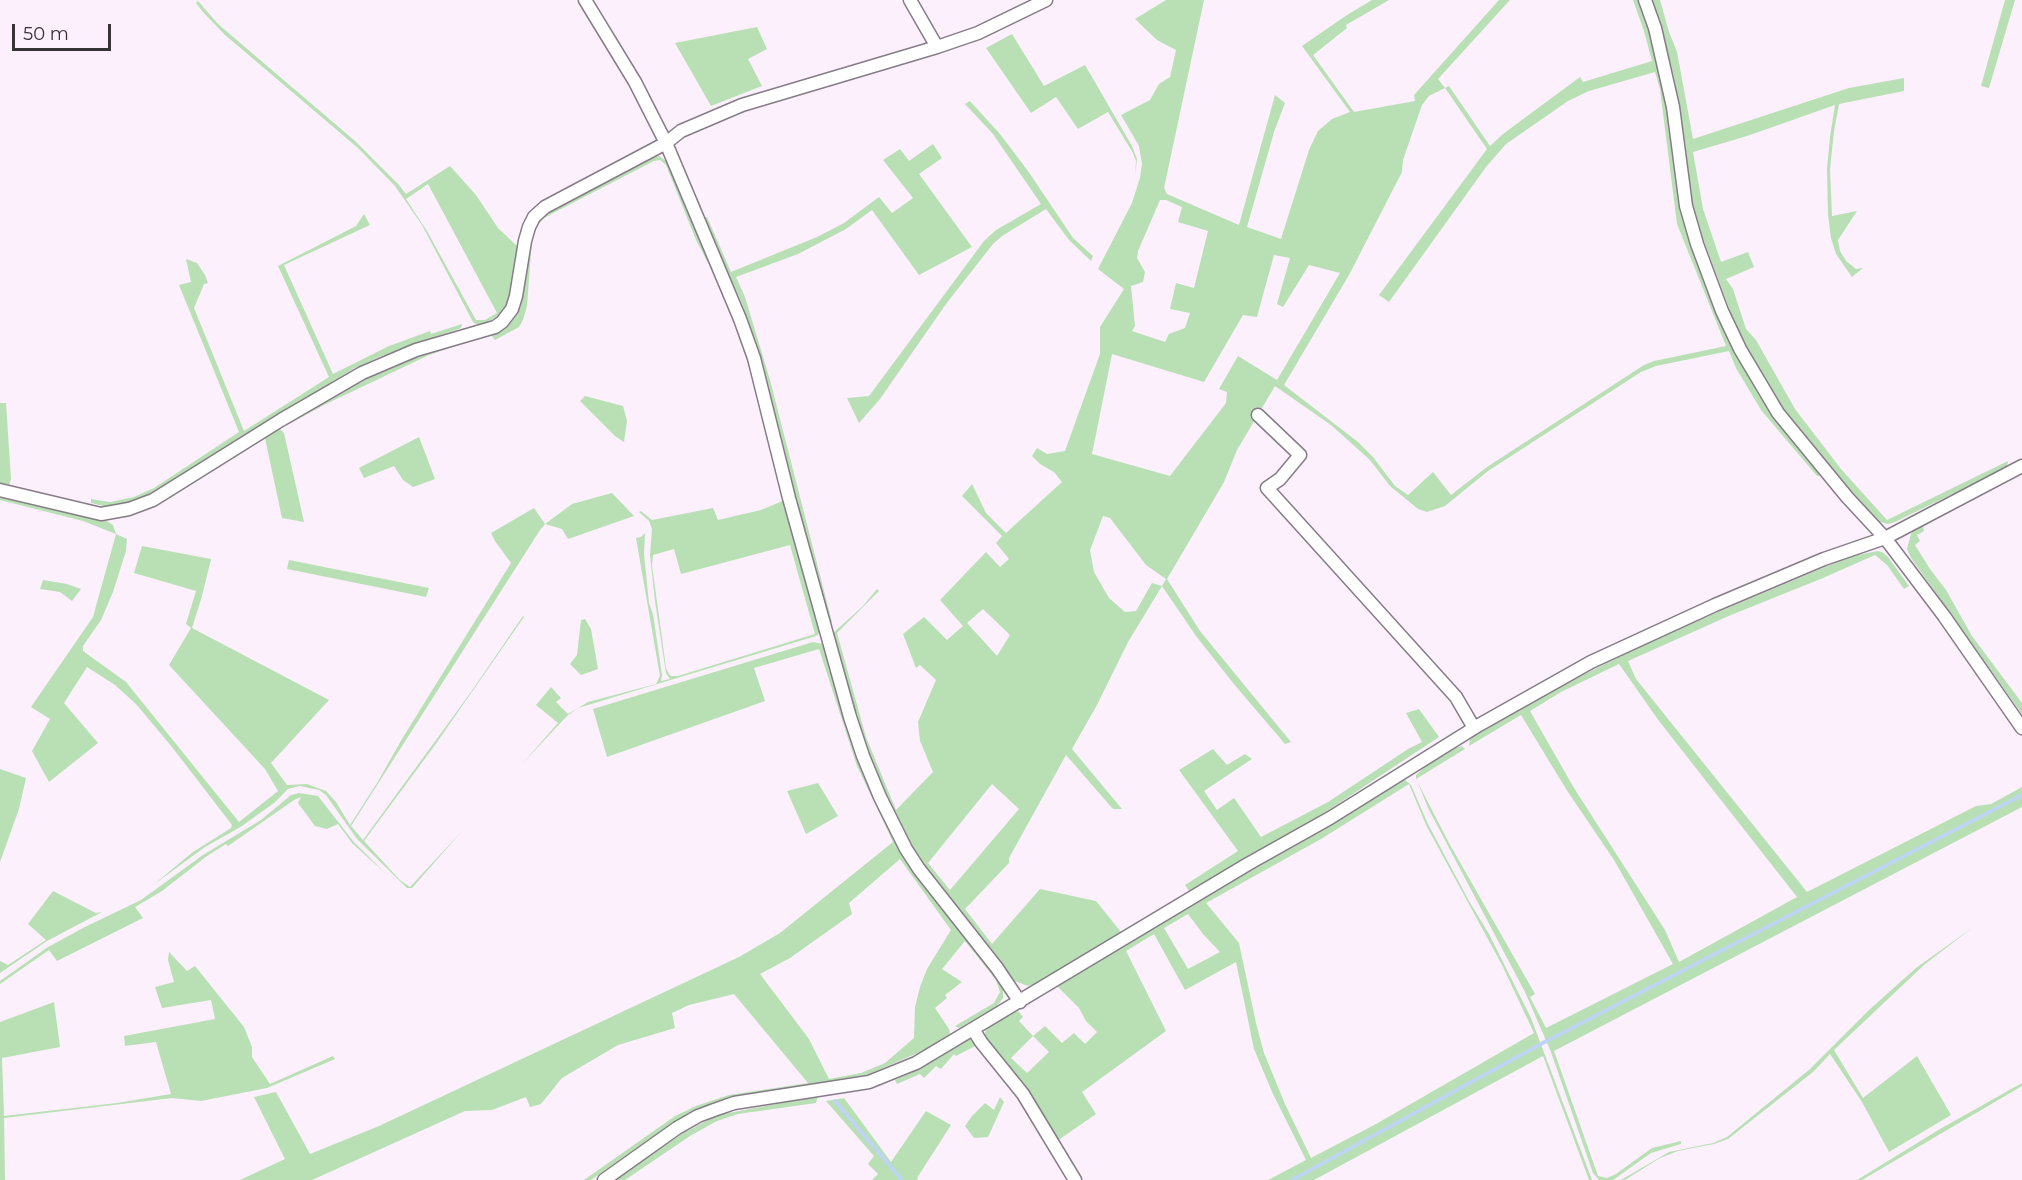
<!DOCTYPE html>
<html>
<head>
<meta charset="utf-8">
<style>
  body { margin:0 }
  #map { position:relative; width:2022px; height:1180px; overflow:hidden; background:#fbf0fc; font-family:Montserrat,sans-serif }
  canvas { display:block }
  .scale { position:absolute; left:12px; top:24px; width:99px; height:27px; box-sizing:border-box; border:3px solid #363236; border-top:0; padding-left:8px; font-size:18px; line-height:21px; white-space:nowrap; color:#363236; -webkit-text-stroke:4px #fbf0fc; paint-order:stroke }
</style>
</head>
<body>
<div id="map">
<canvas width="2022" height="1180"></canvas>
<div class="scale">50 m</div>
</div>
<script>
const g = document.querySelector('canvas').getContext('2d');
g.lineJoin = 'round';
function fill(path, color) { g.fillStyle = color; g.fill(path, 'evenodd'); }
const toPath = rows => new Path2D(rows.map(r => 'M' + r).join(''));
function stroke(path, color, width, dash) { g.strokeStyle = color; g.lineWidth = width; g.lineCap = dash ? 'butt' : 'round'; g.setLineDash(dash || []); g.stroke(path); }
const green = toPath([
  [1166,0,1204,0,1164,188,1167,194,1239,225,1275,95,1285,103,1274,132,1247,227,1281,239,1309,150,1318,131,1332,119,1350,112,1302,46,1347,15,1372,0,1389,0,1346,25,1347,28,1313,55,1354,112,1415,101,1414,95,1499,0,1510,0,1438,79,1445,88,1449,86,1490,146,1503,134,1580,77,1583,82,1652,61,1644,31,1633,0,1640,0,1650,29,1716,307,1743,366,1758,394,1797,446,1821,475,1817,476,1761,410,1736,368,1729,351,1656,366,1641,372,1488,471,1445,506,1427,512,1418,509,1390,486,1370,460,1331,425,1275,386,1237,450,1224,482,1167,579,1200,631,1291,742,1285,744,1233,683,1196,636,1162,586,1128,642,1097,705,1072,749,1122,809,1113,809,1066,755,1009,858,1009,863,965,909,992,944,1040,889,1096,901,1121,932,1040,983,1028,986,1012,980,925,867,909,842,893,811,870,756,846,683,833,633,863,606,877,589,879,591,837,633,866,737,896,810,933,772,920,741,918,722,936,680,920,665,916,668,903,634,924,617,947,640,963,626,940,600,986,552,1000,567,1009,559,996,543,1002,536,962,496,972,484,986,513,1006,533,1062,482,1054,472,1040,464,1032,456,1037,448,1047,454,1065,451,1100,354,1100,327,1124,289,1098,269,1132,203,1140,178,1142,164,1139,146,1121,115,1150,100,1159,84,1170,77,1176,50,1157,40,1135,19],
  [1655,72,1660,89,1677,224,1726,346,1654,361,1644,365,1487,467,1451,495,1433,472,1408,495,1395,486,1373,457,1358,442,1284,385,1349,275,1402,172,1403,160,1422,105,1429,96,1445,88,1487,149,1379,295,1389,302,1486,167,1506,144,1568,101,1589,91],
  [1160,200,1166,200,1182,207,1178,222,1208,231,1194,288,1176,283,1170,309,1190,313,1185,328,1169,334,1165,342,1132,331,1135,326,1131,286,1143,282,1145,272,1137,258,1138,251],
  [1274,255,1290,258,1277,304,1283,307,1309,265,1340,273,1277,380,1238,356,1219,389,1227,392,1226,403,1170,476,1092,454,1112,354,1204,382,1243,315,1257,317],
  [1103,516,1110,518,1146,565,1166,579,1162,586,1152,583,1136,611,1125,612,1109,598,1094,572,1090,550],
  [983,609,1010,635,997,656,967,623],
  [992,784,1019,809,950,890,928,863],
  [1652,0,1660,0,1669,32,1677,52,1693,139,1849,88,1904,78,1904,91,1839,104,1834,131,1830,169,1832,216,1857,211,1838,240,1840,251,1846,261,1856,269,1863,268,1852,277,1836,254,1831,238,1828,215,1827,169,1830,137,1835,105,1747,136,1693,152,1703,209,1721,262,1748,252,1754,267,1726,279,1733,289,1746,329,1756,340,1795,409,1841,469,1887,520,2008,461,2007,467,1895,522,1888,524,1880,522,1863,505,1787,416,1751,356,1737,329,1695,217,1690,189,1685,141,1674,76],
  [2005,0,2015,0,1989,88,1981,86],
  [198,1,218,24,355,141,399,185,406,194,450,166,476,195,498,228,517,246,511,292,508,304,503,313,484,324,476,324,473,322,422,225,395,186,358,148,224,34,203,12,196,3],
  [428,184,497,313,485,320,476,320,427,231,406,199],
  [757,27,767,49,748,59,762,86,711,106,675,43],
  [1012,34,1044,86,1085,65,1132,146,1137,159,1135,176,1136,161,1133,153,1108,112,1078,129,1056,97,1031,113,986,48],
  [970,101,1000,134,1028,171,1073,238,1093,256,1091,261,1069,240,1046,209,1002,236,993,244,946,304,880,399,859,423,847,398,869,396,984,241,996,230,1041,204,993,134,965,104],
  [933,144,942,158,919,174,972,247,919,275,872,210,846,229,798,254,736,277,745,297,770,380,832,622,829,623,806,544,757,351,742,303,703,218,707,217,731,272,817,237,844,223,879,197,892,213,913,198,883,160,900,149,909,161],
  [659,156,666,161,669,166,719,276,753,370,770,438,767,440,750,370,733,320,716,278,696,240,666,165,660,160,654,161,559,210,544,218,539,224,532,238,527,306,523,320,519,327,495,340,490,334,429,355,326,404,289,424,287,421,374,373,411,357,504,328,515,316,520,304,530,236,540,218,547,212,653,157],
  [364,214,370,225,284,265,333,374,389,346,430,331,431,334,462,324,461,328,379,357,353,369,189,471,140,499,127,505,108,507,91,503,91,499,110,502,134,497,154,488,239,432,179,285,191,282,186,259,197,263,205,275,208,283,204,284,194,308,244,431,329,377,278,266,356,226],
  [585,396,623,406,627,421,624,442,615,436,580,401],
  [0,403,6,403,11,479,9,485,0,483],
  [278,427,284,433,304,522,282,518,265,438,162,502,120,517,120,515],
  [419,437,435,479,413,487,403,480,394,466,364,478,359,468],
  [612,493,634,516,568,539,562,529,545,524,540,530,351,826,363,840,471,692,523,616,524,617,435,745,364,841,400,880,410,887,463,830,412,888,407,888,357,839,326,795,319,790,300,786,288,789,274,803,242,826,205,847,153,885,193,852,231,828,232,825,172,747,136,704,115,685,87,667,64,703,98,743,49,782,32,751,50,719,31,707,93,617,116,534,83,521,0,500,0,497,104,519,113,525,116,534,127,539,126,551,113,592,101,620,83,646,83,651,126,682,239,822,278,791,265,769,169,665,191,628,186,624,196,591,134,573,142,546,211,559,202,596,192,628,329,700,271,763,287,785,307,784,326,791,336,802,350,825,377,783,402,739,511,563,495,541,491,533,534,508,545,524,572,504],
  [785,500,820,633,816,636,578,708,567,716,522,764,558,723,536,705,551,687,561,698,556,702,568,714,588,702,656,684,660,676,636,538,641,537,645,533,644,554,649,603,653,614,662,675,661,681,670,679,666,673,655,601,650,555,652,529,649,521,639,512,641,511,652,520,713,508,718,520,761,510],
  [790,545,815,634,678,676,671,676,669,674,666,668,652,565,653,555,674,549,681,574],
  [1929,521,1930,523,1923,527,1924,531,1917,535,1920,541,1915,545,1930,569,1946,590,1972,636,2022,703,2022,714,1911,558,1907,549,1911,534,1916,528],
  [1877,551,1882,552,1888,557,1909,586,1904,589,1887,565,1875,555,1823,578,1731,615,1628,661,1636,679,1807,892,1976,806,1991,804,2022,787,2022,807,1554,1051,1598,1176,1607,1178,1616,1174,1652,1148,1681,1141,1681,1144,1651,1153,1613,1180,1599,1180,1593,1173,1551,1052,1525,992,1428,808,1416,778,1416,775,1427,765,1456,748,1462,746,1465,749,1416,779,1449,843,1535,994,1530,997,1546,1028,1673,964,1614,860,1566,789,1521,715,1469,746,1470,739,1480,732,1545,694,1659,637,1849,557],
  [1619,664,1659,721,1797,897,1679,962,1665,930,1574,788,1530,711,1561,692],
  [289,560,429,588,426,597,287,569],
  [43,580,67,584,81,589,72,601,60,592,40,589],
  [585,619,591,629,598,669,581,675,570,664,577,655,581,620],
  [813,642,823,644,856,748,879,804,1003,985,1003,998,997,1006,959,1028,955,1026,994,1003,1000,992,996,980,965,941,942,969,962,982,945,995,947,998,935,1008,949,1029,950,1034,927,1049,869,1074,808,1086,740,1096,713,1103,672,1123,591,1180,584,1180,675,1116,696,1106,729,1095,808,1083,734,994,689,1005,672,1013,675,1028,618,1045,562,1078,541,1104,530,1107,526,1097,492,1110,465,1111,312,1180,240,1180,285,1159,254,1097,276,1092,310,1154,379,1126,739,957,780,933,893,842,857,766,819,649,754,668,765,701,607,757,593,709],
  [900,859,951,930,927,969,920,987,915,1007,914,1038,885,1063,861,1073,829,1079,809,1039,760,974,790,958,852,914,849,903],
  [1419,709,1439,737,1321,815,1189,891,1185,885,1238,851,1179,770,1213,749,1227,765,1245,754,1252,759,1204,791,1217,810,1234,798,1261,837,1328,802,1408,749,1422,742,1406,713],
  [0,769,26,778,19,809,0,862],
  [1405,780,1411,785,1428,824,1469,901,1489,934,1531,1018,1592,1180,1589,1180,1543,1056,1314,1180,1268,1180,1306,1160,1273,1094,1254,1049,1236,962,1185,990,1154,934,1126,951,1166,1031,1082,1092,1096,1114,1057,1141,985,1038,985,1032,988,1027,1015,1011,1019,1012,1023,1017,1019,1021,1033,1036,1045,1026,1062,1043,1074,1033,1085,1044,1097,1032,1086,1021,1079,1008,1056,985,1232,880,1309,837,1384,790],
  [1409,784,1426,825,1502,965,1534,1033,1376,1124,1311,1158,1285,1104,1264,1053,1256,1023,1239,943,1206,903,1321,839],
  [1188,914,1203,934,1220,952,1188,969,1164,928],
  [1033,1036,1049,1052,1027,1073,1011,1058],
  [818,783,838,816,806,834,787,791],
  [299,793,318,796,353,841,386,874,352,843,338,824,327,829,315,826,298,803,301,797,294,800,228,846,226,844,207,856,162,891,135,907,143,918,57,961,49,950,0,984,0,981,48,947,85,927,141,900,203,855,261,820,291,795],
  [53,891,96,913,102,912,47,941,0,973,0,961,8,965,46,940,28,924],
  [1972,928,1924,965,1834,1050,1863,1098,1917,1056,1951,1115,1889,1152,1862,1102,1830,1054,1813,1072,1728,1139,1714,1144,1678,1151,1660,1158,1625,1180,1621,1180,1669,1152,1713,1143,1727,1137,1810,1069,1869,1010,1916,968],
  [169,952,187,971,195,966,244,1027,252,1047,252,1057,270,1084,333,1056,335,1059,267,1088,201,1101,172,1098,4,1118,5,1180,0,1180,0,1022,54,1002,60,1047,2,1058,4,1116,117,1103,171,1094,156,1042,125,1046,124,1036,215,1019,211,1000,162,1008,155,987,174,982,168,960],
  [970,1038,977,1041,1024,1099,1071,1180,1068,1180,1036,1121,1012,1087,977,1045,956,1056,954,1054,941,1069,936,1066,924,1078,920,1074,897,1084,895,1080,909,1074],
  [2022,1083,2022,1086,1862,1180,1857,1180,1940,1129],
  [818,1096,816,1103,738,1114,717,1121,690,1136,625,1180,615,1180,681,1134,718,1115],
  [1000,1097,1004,1102,988,1137,974,1138,965,1126,972,1116,985,1103,994,1110],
  [844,1098,891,1162,926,1111,951,1125,917,1178,918,1180,872,1180,878,1174,868,1164,874,1156,826,1101]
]);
const stream = toPath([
  [835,1101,902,1180],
  [1292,1180,1539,1045,2022,795]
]);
const minor = toPath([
  [585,0,635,82,666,143,740,319,754,358,789,498,850,717,863,756,880,797,906,849,919,869,997,968,1020,1002],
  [910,0,937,47],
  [1645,0,1655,28,1673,107,1686,206,1697,244,1722,311,1740,349,1778,413,1847,497,1885,538,1944,616,2022,728],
  [1258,415,1300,455,1280,479,1267,488,1456,697,1474,728],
  [0,490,101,514,129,509,153,500,281,420,362,373,416,350,495,327,502,322,512,309,516,296,525,241,529,227,534,217,545,207,666,143,681,131,742,105,937,47,978,33,1046,0],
  [973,1029,981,1042,1023,1094,1075,1180],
  [604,1180,677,1128,698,1116,714,1110,734,1103,869,1082,916,1063,1248,864,1330,818,1479,725,1591,662,1715,605,1824,559,1885,538,2022,466]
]);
fill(green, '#b9dfb4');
stroke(stream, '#bed5f1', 4);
stroke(minor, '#867c87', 15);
stroke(minor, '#fff', 12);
</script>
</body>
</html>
